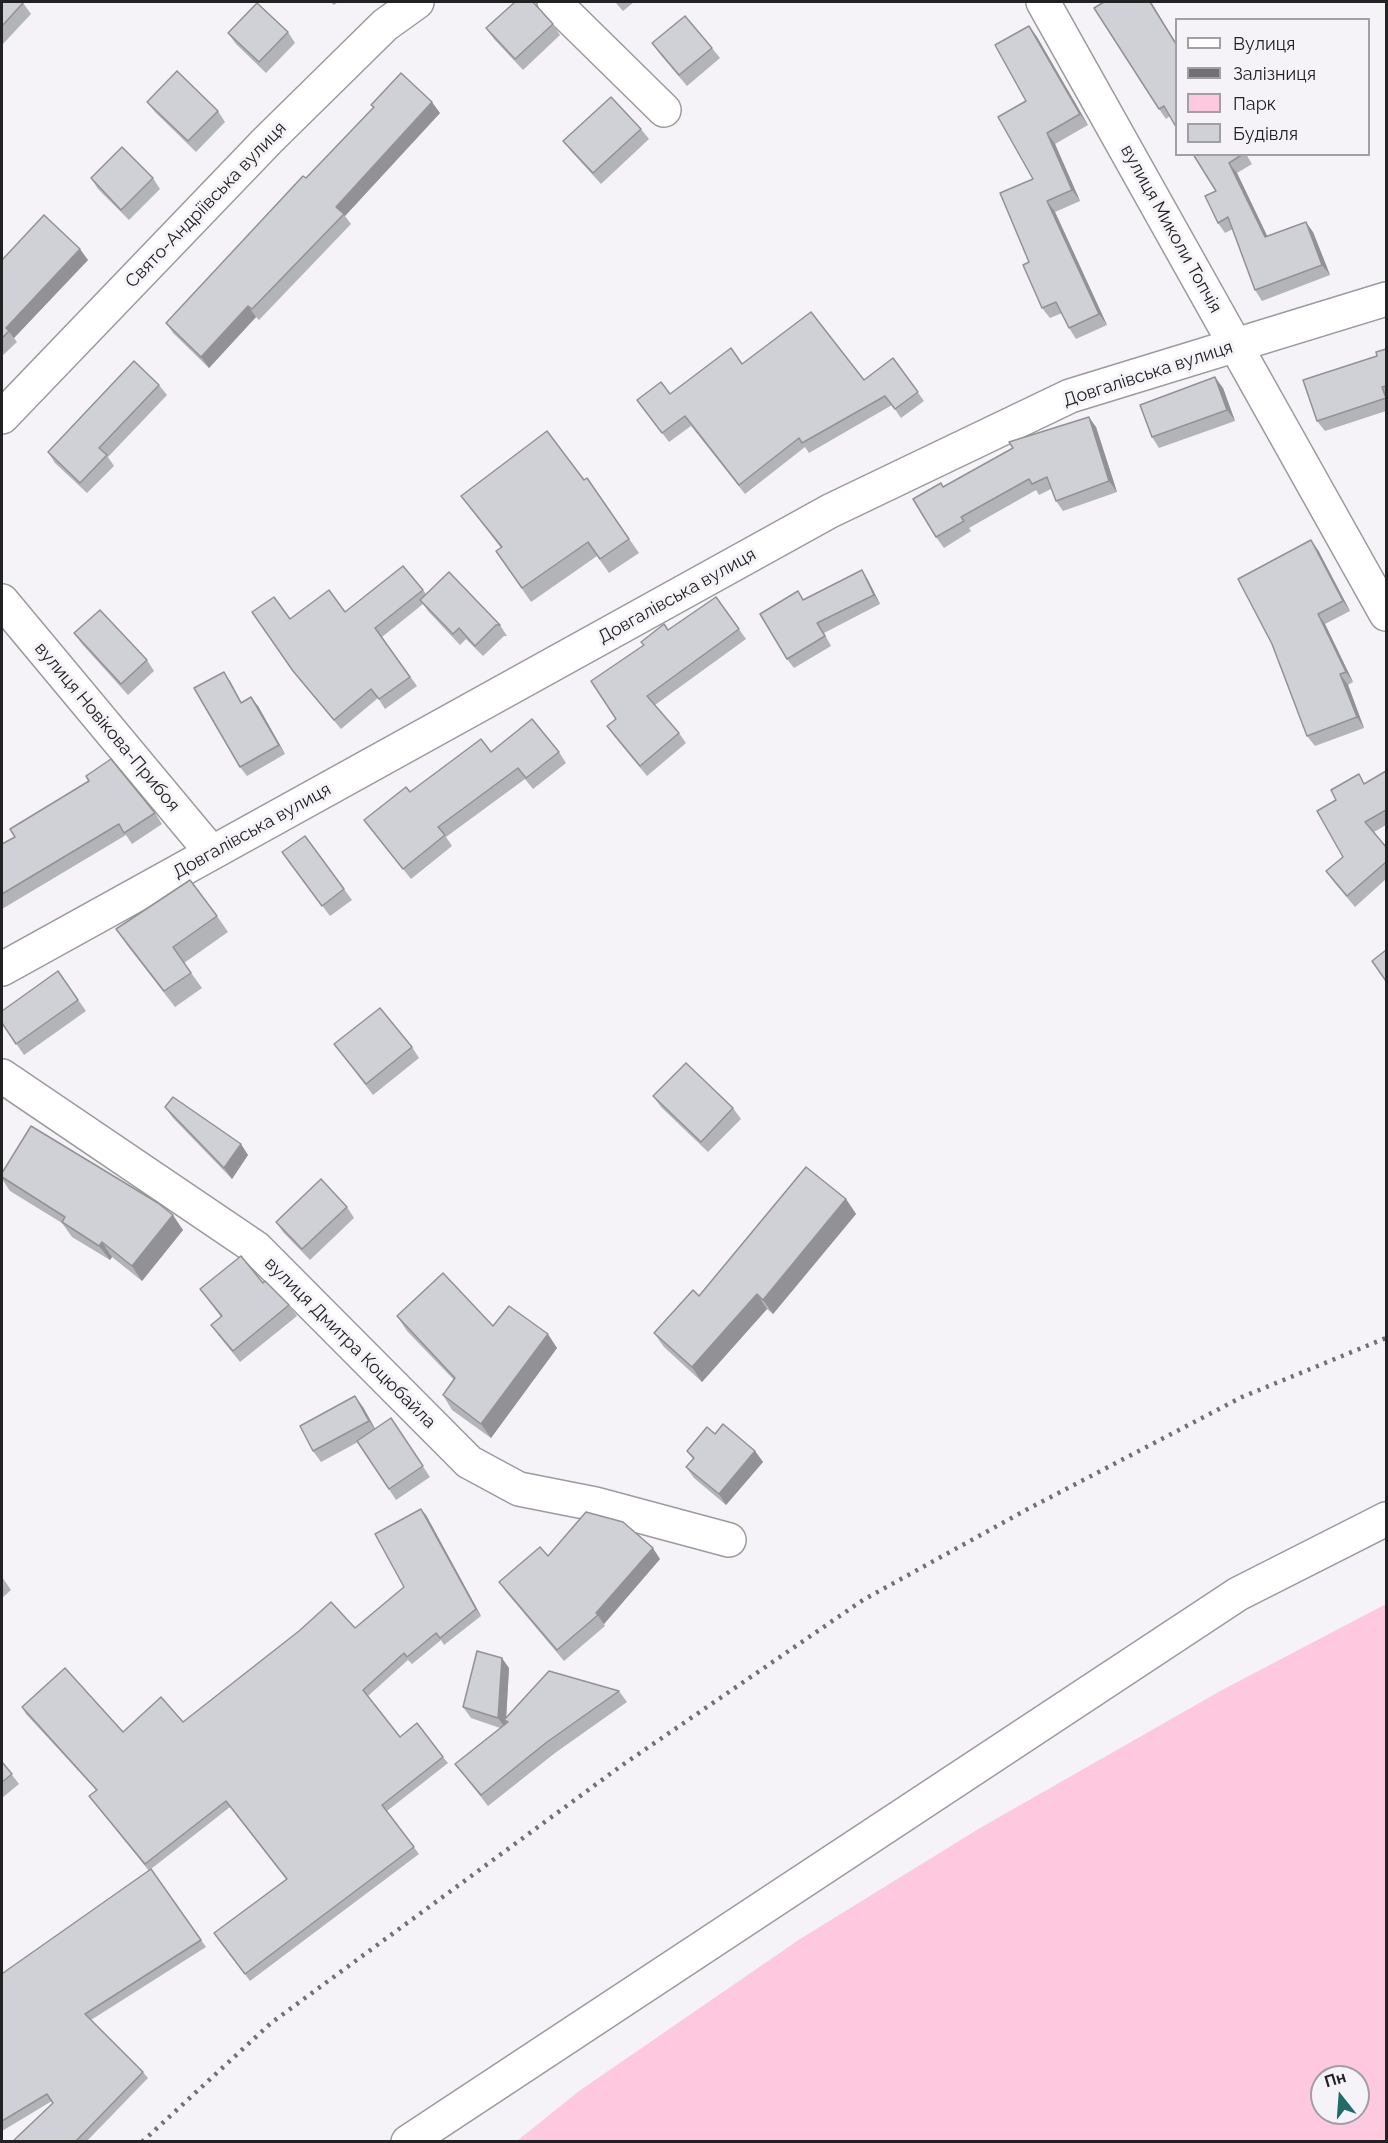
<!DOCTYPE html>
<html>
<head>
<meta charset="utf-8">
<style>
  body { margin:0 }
  #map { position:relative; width:1388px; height:2143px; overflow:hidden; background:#f5f3f8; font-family:Raleway,sans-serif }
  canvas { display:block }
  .frame { position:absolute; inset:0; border:3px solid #222123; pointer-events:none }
  .legend { position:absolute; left:1175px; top:18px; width:195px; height:138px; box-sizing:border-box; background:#f5f3f8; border:2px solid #a19fa3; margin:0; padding:8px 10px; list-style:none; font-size:18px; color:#222123 }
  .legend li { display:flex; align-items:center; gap:12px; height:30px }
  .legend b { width:30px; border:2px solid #a19fa3 }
  .north { position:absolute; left:1310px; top:2065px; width:60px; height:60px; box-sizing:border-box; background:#f5f3f8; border:2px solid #a19fa3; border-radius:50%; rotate:343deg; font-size:16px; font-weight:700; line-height:24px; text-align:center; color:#222123 }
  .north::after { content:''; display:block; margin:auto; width:21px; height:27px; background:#206c69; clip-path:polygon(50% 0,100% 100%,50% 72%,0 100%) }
</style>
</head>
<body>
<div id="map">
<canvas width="1388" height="2143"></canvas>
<div class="frame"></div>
<ul class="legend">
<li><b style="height:8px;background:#fff"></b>Вулиця</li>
<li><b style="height:8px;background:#717073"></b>Залізниця</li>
<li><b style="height:16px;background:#fec9df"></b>Парк</li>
<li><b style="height:16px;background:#d0d1d6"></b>Будівля</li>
</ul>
<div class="north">Пн</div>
</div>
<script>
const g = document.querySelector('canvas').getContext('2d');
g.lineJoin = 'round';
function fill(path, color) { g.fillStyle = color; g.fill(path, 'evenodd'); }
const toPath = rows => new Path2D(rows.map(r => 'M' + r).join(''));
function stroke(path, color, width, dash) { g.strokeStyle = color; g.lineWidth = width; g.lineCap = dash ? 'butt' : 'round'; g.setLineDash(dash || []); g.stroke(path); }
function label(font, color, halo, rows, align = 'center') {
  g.font = font + ' Raleway,sans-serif'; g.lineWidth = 6; g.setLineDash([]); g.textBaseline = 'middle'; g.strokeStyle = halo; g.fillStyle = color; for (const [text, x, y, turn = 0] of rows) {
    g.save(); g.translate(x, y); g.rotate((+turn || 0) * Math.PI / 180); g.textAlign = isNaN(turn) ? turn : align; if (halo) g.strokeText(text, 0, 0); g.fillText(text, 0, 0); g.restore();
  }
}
const green = toPath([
  [1386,1604,1386,2141,517,2141,579,2091,800,1939,980,1828,1222,1690],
  [1322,2077,1358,2077,1358,2113,1322,2113]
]);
const street = toPath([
  [554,2,664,110],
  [1043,2,1386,614],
  [2,417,268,140,385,25,417,2],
  [2,1076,256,1248,469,1462,519,1489,595,1504,729,1540],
  [408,2142,1238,1594,1386,1519]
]);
const secondary = toPath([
  [2,601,212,853],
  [2,969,830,511,1070,396,1386,299]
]);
const rail = toPath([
  [142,2142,271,2023,621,1766,863,1600,1026,1510,1242,1397,1386,1338]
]);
const wall = toPath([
  [2,2,23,3,31,14,2,45],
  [330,2,338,2,334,5],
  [615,2,634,2,623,11],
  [1151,2,1176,43,1170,116,1166,119,1159,109],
  [553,24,560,35,523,70,494,39,486,28],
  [1029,26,1037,37,1088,125,1055,144,1080,201,1055,212,1107,325,1076,339,1069,328,1062,313,1050,318,1042,308,1029,262,1033,179,1026,101],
  [288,32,295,43,266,73,236,44,228,33],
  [652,43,712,48,720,58,687,86,660,54],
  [147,102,218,111,225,122,196,152,155,112],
  [371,105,440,113,345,216,351,224,259,320,256,317,209,368,173,333,166,323,306,178,373,108],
  [641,129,649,139,601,184,571,151,563,141],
  [1193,154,1246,154,1252,164,1237,173,1267,236,1313,232,1330,275,1262,301,1255,290,1233,229,1225,233,1218,223,1216,191],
  [91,178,153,178,160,189,129,220,98,189],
  [2,260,88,260,14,338,17,342,2,356],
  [1386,349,1386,411,1325,431,1317,421,1377,356],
  [893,358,924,401,901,418,892,405,809,453,805,447,745,494,691,426,669,442,637,400,670,394,742,364,864,380],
  [159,385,167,395,108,457,114,466,87,493,55,463,48,452],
  [1223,388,1235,421,1159,448,1152,437],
  [1096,427,1117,492,1063,511,1056,501,1051,489,1039,495,1036,490,969,528,971,531,944,548,936,537,944,487],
  [587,478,639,553,609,573,597,556,531,602,496,551,501,548,461,496,584,480],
  [1318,550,1350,611,1325,624,1353,682,1348,685,1364,728,1315,746,1307,736],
  [862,570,868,580,880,604,824,633,831,646,794,668,787,659,798,591,804,600],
  [423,590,426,594,500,625,507,636,504,636,483,656,466,639,460,645,428,611,423,604,382,637,417,686,385,709,378,698,341,729,300,680,252,612,290,619,345,612],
  [716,597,746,639,655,705,679,733,686,743,647,776,614,736,607,726,616,719,644,646],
  [74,633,147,660,154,671,128,695,82,644],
  [230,681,242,703,258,706,285,754,247,776,240,767],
  [491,752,559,752,566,763,533,789,525,779,446,837,452,846,411,879,364,820,410,792],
  [1386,771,1386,825,1374,832,1386,847,1386,879,1355,907,1334,882,1326,871,1343,857,1365,783],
  [155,813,162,824,132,844,126,835,2,909,2,844],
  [282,852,344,889,352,900,330,916],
  [217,916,228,932,184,963,202,988,175,1007,127,945,116,929],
  [58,971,86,1011,24,1055,2,1023],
  [334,1044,412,1047,419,1058,373,1095],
  [653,1096,733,1108,741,1119,708,1152,661,1107],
  [165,1107,248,1155,232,1179,173,1118],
  [2,1173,183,1230,142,1281,112,1257,110,1260,72,1237,62,1223,10,1191,2,1179],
  [846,1199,856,1214,773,1314,767,1309,702,1382,664,1347,654,1333,699,1296],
  [347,1207,354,1218,310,1260,283,1232,276,1222],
  [263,1283,289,1305,297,1316,240,1362,219,1336,211,1325,221,1317,200,1289],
  [397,1316,493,1326,557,1348,491,1438,452,1410,443,1395,454,1380,407,1331],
  [363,1407,375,1429,391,1418,430,1477,396,1500,358,1442,321,1462,313,1451],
  [715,1434,755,1451,763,1462,726,1505,694,1478,686,1467,693,1459,687,1451],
  [426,1515,481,1616,444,1645,441,1640,412,1664,408,1660,368,1696,400,1737,443,1757,448,1763,387,1811,419,1854,250,1981,214,1933,286,1879,230,1807,151,1869,206,1947,91,2020,143,2072,148,2078,86,2142,12,2142,53,2103,52,2101,2,2131,2,1972,3,1973,149,1871,89,1796,96,1790,26,1714,22,1707,123,1732,183,1722,355,1628,404,1587],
  [548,1556,660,1559,604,1624,605,1626,564,1661,507,1593,499,1582],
  [2,1577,11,1590,2,1598],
  [509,1668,506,1719,619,1691,627,1702,555,1753,488,1806,455,1764,500,1728,471,1718,463,1707],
  [2,1762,19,1784,2,1798]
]);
const shadedWall = toPath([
  [1150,2,1151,2,1176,45],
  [1029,26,1037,37,1088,125,1080,114],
  [432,102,440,113,345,216,336,207],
  [1047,133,1055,144,1080,201,1072,190],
  [1229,163,1237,173,1273,248,1265,237],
  [1047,201,1055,212,1107,325,1099,314],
  [1306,222,1313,232,1330,275,1322,265],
  [80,249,88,260,14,338,6,328],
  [248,306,256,317,209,368,201,357],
  [1215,377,1223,388,1235,421,1227,410],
  [1089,417,1096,427,1117,492,1109,481],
  [1311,540,1318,550,1350,611,1343,601],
  [862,570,868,580,880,604,874,595],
  [1318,614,1325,624,1353,682,1346,672],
  [224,672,230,681,247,713,241,703],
  [1340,674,1348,685,1364,728,1357,717],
  [251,697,258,706,285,754,279,745],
  [241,1144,248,1155,232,1179,224,1168],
  [846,1199,856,1214,773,1314,763,1300],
  [173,1215,183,1230,142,1281,132,1266],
  [102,1242,112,1257,110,1260,99,1246],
  [757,1294,767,1309,702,1382,692,1367],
  [548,1334,557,1348,491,1438,481,1424],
  [355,1396,363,1407,377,1432,369,1421],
  [755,1451,763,1462,726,1505,719,1494],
  [421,1509,426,1515,481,1616,476,1609],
  [653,1548,660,1559,604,1624,596,1613],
  [502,1658,509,1668,506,1721,504,1720,506,1723,506,1729,498,1718]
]);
const building = toPath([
  [2,2,21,2,23,3,2,26,2,2],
  [515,2,533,2,553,24,515,59,486,28,515,2],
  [1104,2,1150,2,1176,44,1176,43,1176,127,1164,106,1159,109,1094,8,1104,2],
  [257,3,288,32,259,62,228,33,257,3],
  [685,16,712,48,679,75,652,43,685,16],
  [1029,26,1080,114,1047,133,1072,190,1047,201,1099,314,1069,328,1056,302,1042,308,1023,265,1029,262,1000,193,1033,179,998,117,1026,101,995,45,1029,26],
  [177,71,218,111,188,141,147,102,177,71],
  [401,73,432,102,336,207,344,214,252,309,248,306,201,357,166,323,303,176,306,178,374,107,371,105,401,73],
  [611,97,641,129,593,173,563,141,611,97],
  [122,147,153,178,121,210,91,178,122,147],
  [1193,154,1243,154,1229,163,1265,237,1306,222,1322,265,1255,290,1228,217,1218,223,1205,196,1216,191,1193,154],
  [44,215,80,249,6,328,9,331,2,338,2,260,44,215],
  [811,312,864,380,893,358,918,392,895,409,885,396,802,443,799,438,739,485,685,416,662,433,637,400,661,382,670,394,731,348,742,364,811,312],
  [1386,349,1386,386,1382,387,1386,398,1317,421,1303,380,1377,356,1376,352,1386,349],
  [134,361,159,385,99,448,107,455,80,483,48,452,134,361],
  [1215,377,1227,410,1152,437,1140,405,1215,377],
  [1089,417,1109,481,1056,501,1047,477,1032,484,1029,479,961,517,964,521,936,537,913,499,941,483,943,487,1013,448,1009,442,1089,417],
  [547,431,584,480,587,478,629,539,600,559,588,542,522,588,496,551,502,547,461,496,547,431],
  [1311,540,1343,601,1318,614,1346,672,1340,674,1357,717,1307,736,1272,644,1238,579,1311,540],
  [403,566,423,590,375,628,410,677,379,699,371,689,334,720,293,671,252,612,274,597,290,619,329,590,345,612,403,566],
  [862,570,874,595,817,623,825,636,787,659,760,614,798,591,803,600,862,570],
  [449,572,500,625,496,625,475,646,459,628,453,634,420,600,449,572],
  [716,597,739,629,647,696,679,733,640,766,607,726,616,719,591,681,644,645,641,642,664,624,668,630,716,597],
  [100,610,147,660,121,684,74,633,100,610],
  [224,672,241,703,251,697,279,745,240,767,194,688,224,672],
  [532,719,559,752,526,778,518,768,438,827,445,835,403,869,364,820,406,787,410,792,481,739,491,752,532,719],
  [111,759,155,813,124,833,119,824,2,894,2,844,15,837,10,829,89,781,86,776,111,759],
  [1386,771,1386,810,1365,822,1386,847,1386,862,1347,896,1326,871,1343,857,1317,811,1336,800,1331,790,1359,774,1364,784,1386,771],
  [305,836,344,889,322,906,282,852,305,836],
  [190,880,217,916,173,947,191,973,164,991,116,929,190,880],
  [1386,950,1386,981,1372,961,1386,950],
  [58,971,78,1000,16,1044,2,1023,2,1011,58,971],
  [380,1008,412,1047,366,1084,334,1044,380,1008],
  [686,1063,733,1108,701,1142,653,1096,686,1063],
  [173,1097,241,1144,224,1168,165,1107,173,1097],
  [31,1126,158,1203,173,1215,132,1266,102,1242,99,1246,62,1222,65,1217,2,1177,2,1173,31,1126],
  [806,1167,846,1199,763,1300,757,1294,692,1367,654,1333,693,1290,699,1296,806,1167],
  [321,1179,347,1207,302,1249,276,1222,321,1179],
  [241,1256,263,1283,265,1281,289,1305,233,1351,211,1325,222,1316,200,1289,241,1256],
  [443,1273,493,1326,509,1306,548,1334,481,1424,443,1395,455,1378,397,1316,443,1273],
  [355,1396,369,1421,313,1451,300,1426,355,1396],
  [391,1418,423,1466,389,1489,357,1441,391,1418],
  [723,1424,755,1451,719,1494,686,1467,694,1458,687,1451,707,1427,715,1434,723,1424],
  [421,1509,476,1609,440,1638,436,1633,407,1657,404,1653,363,1690,400,1737,417,1723,443,1757,382,1805,414,1847,245,1974,214,1933,287,1879,226,1801,145,1864,89,1796,97,1790,22,1707,65,1668,123,1732,161,1697,183,1722,299,1631,331,1602,355,1628,404,1587,375,1534,421,1509],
  [586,1512,623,1522,653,1548,596,1613,598,1615,557,1650,499,1582,540,1547,548,1556,586,1512],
  [477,1651,502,1658,498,1718,463,1707,477,1651],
  [549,1671,619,1691,547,1742,481,1795,455,1764,508,1722,504,1720,549,1671],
  [2,1762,12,1774,2,1782,2,1762],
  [151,1869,201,1940,85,2014,143,2072,75,2142,12,2142,53,2103,47,2094,2,2121,2,1972,3,1973,151,1869]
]);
const streetNames = [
  ["Свято-Андріївська вулиця",206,205,-46],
  ["вулиця Миколи Топчія",1171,229,61],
  ["Довгалівська вулиця",1148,374,-18],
  ["Довгалівська вулиця",677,596,-29],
  ["вулиця Новікова-Прибоя",107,727,50],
  ["Довгалівська вулиця",252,831,-29],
  ["вулиця Дмитра Коцюбайла",350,1343,45]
];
fill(green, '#fec9df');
stroke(street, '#9c9a9e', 36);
stroke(secondary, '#9c9a9e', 36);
stroke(street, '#fff', 33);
stroke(secondary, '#fff', 33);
stroke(rail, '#717073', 4.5, [3, 6]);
fill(wall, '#b3b4b8');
fill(shadedWall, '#929296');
fill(building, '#d0d1d6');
stroke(building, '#929296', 1.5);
label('18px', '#222123', '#f5f3f8', streetNames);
</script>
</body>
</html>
